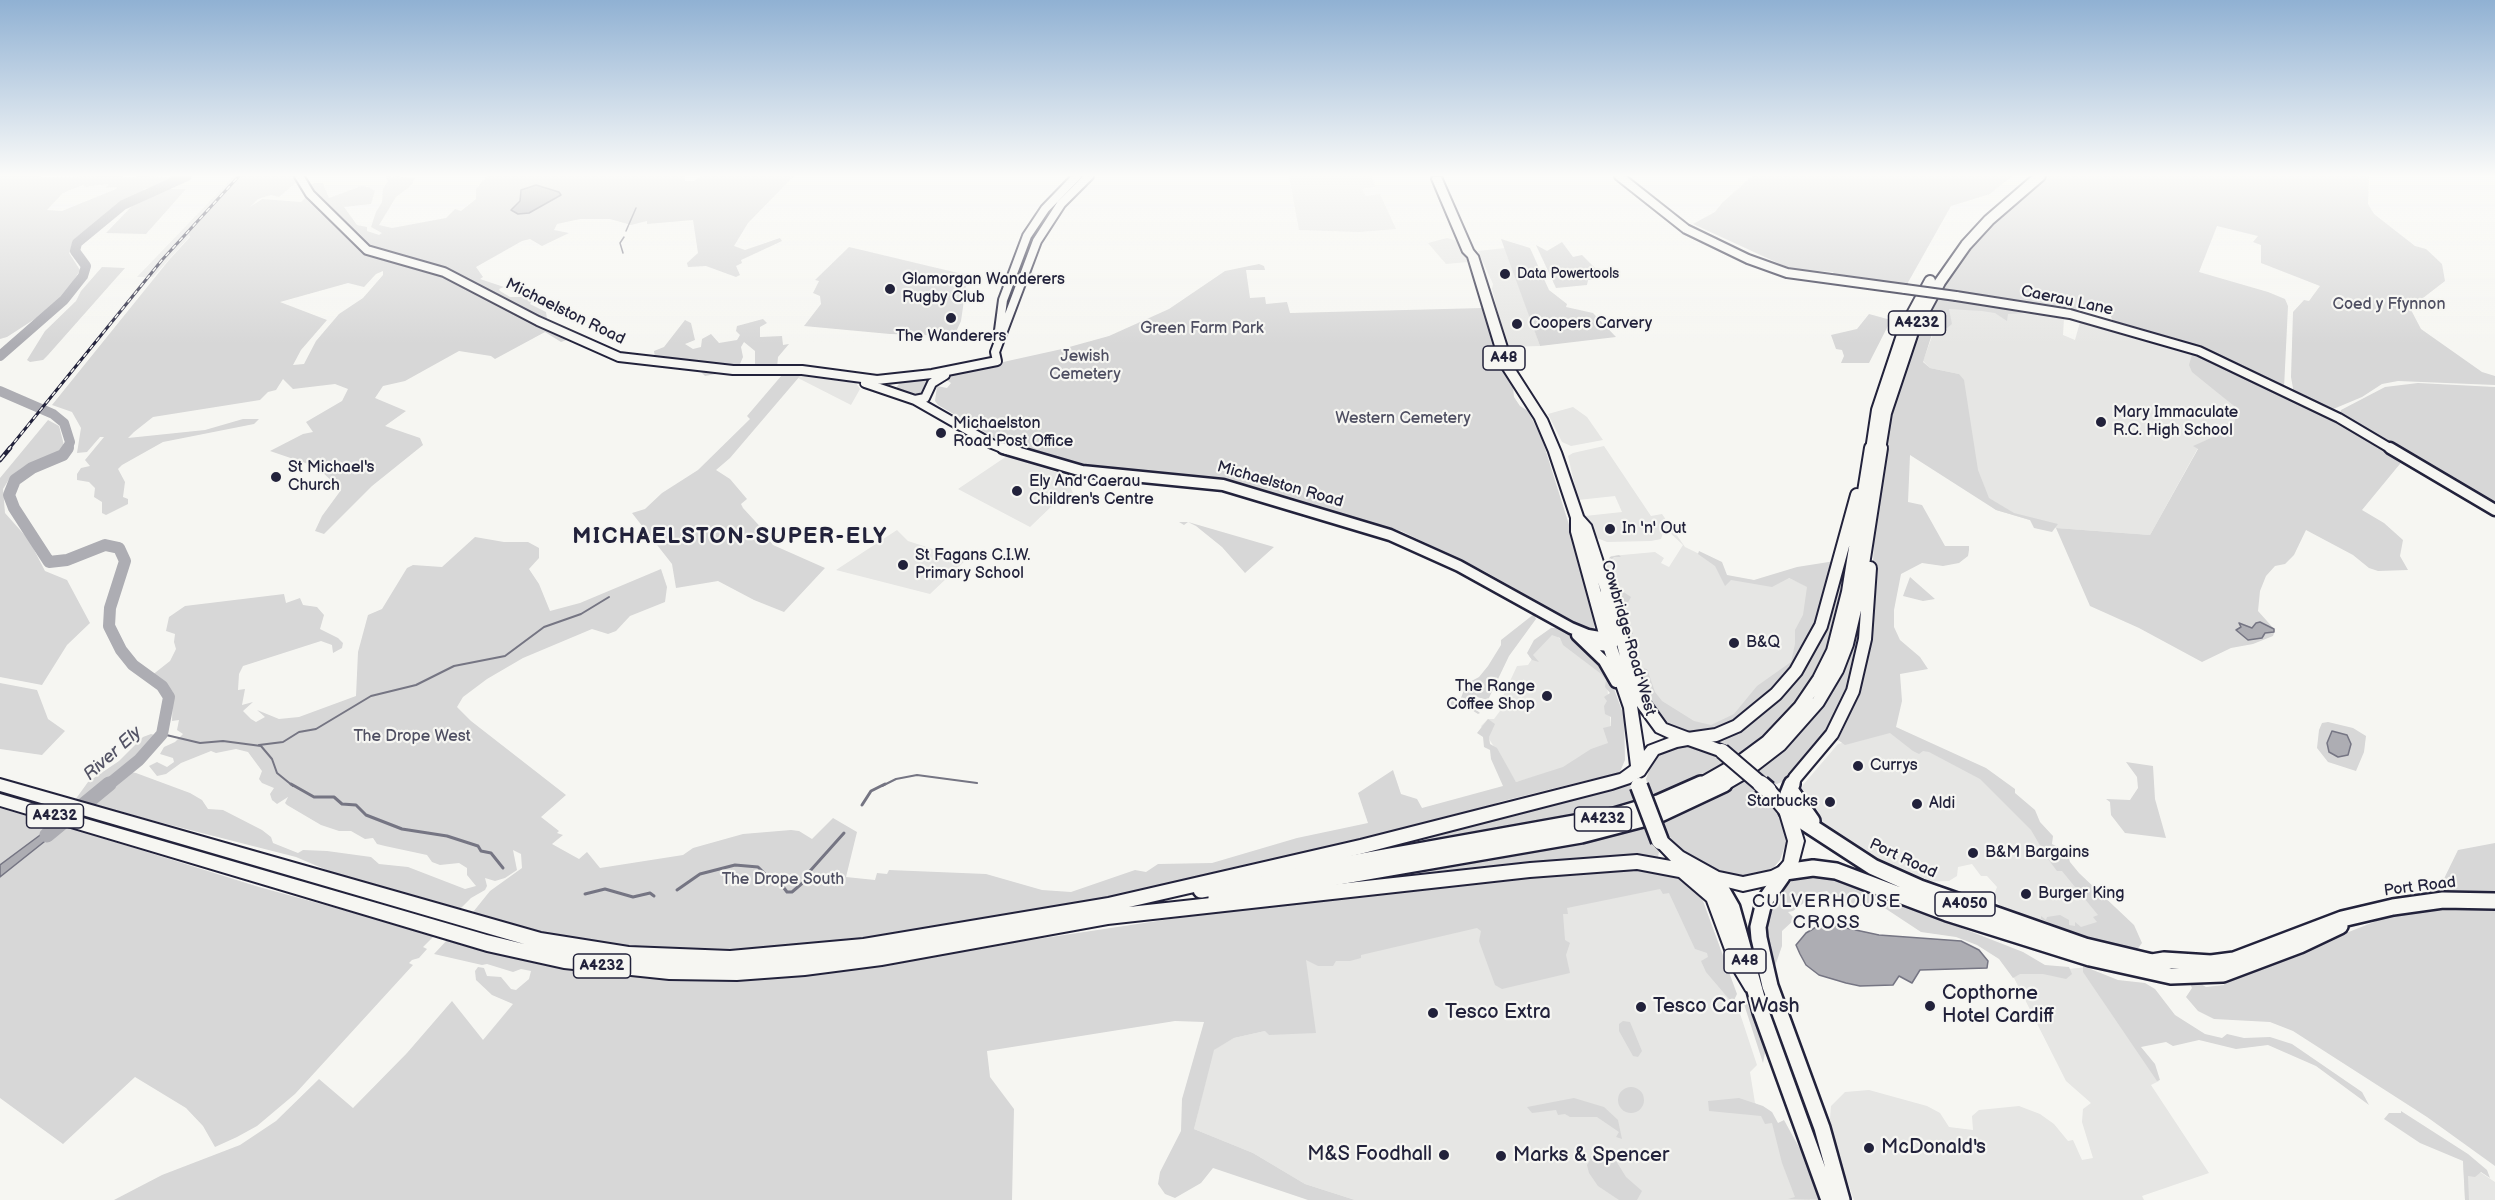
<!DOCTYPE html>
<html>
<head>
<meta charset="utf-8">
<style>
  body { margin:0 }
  canvas { display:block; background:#f6f6f2 }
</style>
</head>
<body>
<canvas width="2495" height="1200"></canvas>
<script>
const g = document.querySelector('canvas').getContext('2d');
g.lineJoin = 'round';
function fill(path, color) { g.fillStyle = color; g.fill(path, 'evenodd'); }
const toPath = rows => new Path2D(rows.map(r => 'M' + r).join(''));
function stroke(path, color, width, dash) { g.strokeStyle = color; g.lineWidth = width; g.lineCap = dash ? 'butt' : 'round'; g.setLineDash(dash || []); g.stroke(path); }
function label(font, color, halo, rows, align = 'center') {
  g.font = font + ' "Balsamiq Sans",sans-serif'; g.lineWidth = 4.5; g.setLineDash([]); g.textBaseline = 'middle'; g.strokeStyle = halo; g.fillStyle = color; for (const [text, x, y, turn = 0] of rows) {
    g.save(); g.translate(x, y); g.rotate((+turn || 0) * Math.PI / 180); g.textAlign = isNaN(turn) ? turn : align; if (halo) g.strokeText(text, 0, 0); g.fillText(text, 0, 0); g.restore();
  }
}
const built = toPath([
  [234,176,244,176,153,277,137,277],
  [1289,176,1371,176,1376,187,1362,189,1366,196,1380,194,1396,229,1359,232,1299,230],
  [1447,238,1457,241,1468,262,1446,264,1428,243],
  [1506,248,1530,317,1540,346,1507,347,1492,289,1493,284,1478,251],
  [1943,307,2056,316,2064,318,2063,335,2075,340,2080,322,2193,351,2217,391,2234,406,2236,415,2233,428,2194,446,2198,448,2150,535,2056,528,1996,510,1979,497,1959,374,1930,368,1923,361],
  [800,376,856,383,860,389,851,405,798,378],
  [1573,407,1587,417,1603,440,1571,446,1562,442,1548,414],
  [1604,446,1651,516,1662,514,1685,547,1720,564,1724,576,1766,582,1784,576,1818,591,1790,666,1738,716,1707,729,1656,703,1644,680,1637,655,1633,652,1619,599,1605,565,1611,556,1655,552,1664,558,1661,563,1669,567,1683,545,1669,532,1663,533,1661,539,1651,541,1607,542,1597,538,1585,516,1622,512,1615,496,1578,500,1568,456,1573,453],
  [1007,456,1065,475,1073,493,1063,502,1054,504,1030,527,958,489],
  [897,530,908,541,966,560,930,594,836,570],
  [1552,633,1606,672,1612,741,1563,769,1516,782,1481,726,1488,719,1494,719,1500,711,1498,707,1517,666,1528,665,1532,659,1529,656],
  [1888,731,1983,778,2005,795,2111,924,2070,931,2026,919,2008,912,1999,904,1994,895,1997,887,1987,876,1981,876,1972,864,1958,867,1957,876,1949,881,1919,882,1876,862,1826,829,1809,811,1800,792,1803,785,1838,744],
  [1666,878,1710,923,1757,1065,1750,1072,1755,1103,1768,1113,1810,1200,1355,1200,1305,1184,1253,1153,1194,1129,1213,1050,1234,1038,1265,1031,1305,960],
  [2089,967,2159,1081,2151,1085,2209,1173,2142,1196,2144,1200,1854,1200,1834,1143,1830,1119,1831,1106,1845,1092,1869,1090,1927,1106,1940,1113,1949,1127,1973,1130,1972,1116,1979,1110,2019,1106,2040,1114,2054,1124,2068,1141,2073,1140,2082,1160,2093,1158,2082,1122,2083,1109,2091,1103,2066,1081,2012,974],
  [2463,1161,2495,1182,2495,1200,2465,1200]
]);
const green = toPath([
  [0,176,132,177,188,176,164,187,143,189,147,192,138,195,132,201,123,202,107,213,109,217,100,220,87,233,79,235,73,241,71,248,73,249,69,253,80,270,68,290,44,313,7,337,0,339],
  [109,184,105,188,117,187,116,189,62,211,47,210,63,193,83,185,86,187],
  [241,176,296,176,298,181,279,197,271,195,258,199,250,207,262,199,301,202,307,196,302,189,314,183,323,183,329,198,361,186,369,187,375,191,371,204,344,207,357,225,367,227,367,231,379,235,382,233,371,227,376,212,382,202,383,188,388,181,386,176,415,178,412,185,396,197,379,225,392,228,446,218,455,209,461,211,476,199,476,189,487,176,685,176,685,181,694,181,700,176,794,176,748,223,734,246,745,250,780,238,782,241,741,260,742,263,736,266,740,275,736,277,706,266,688,267,687,263,698,253,693,220,647,224,647,221,631,225,610,219,580,219,557,224,554,230,569,233,542,246,530,239,522,241,476,267,483,277,480,279,504,287,499,289,500,291,510,297,526,297,532,300,530,304,546,312,547,319,565,328,572,338,561,342,545,332,495,359,491,356,459,351,405,381,383,386,375,398,406,411,385,426,420,438,423,445,372,486,324,534,315,531,322,516,341,490,317,467,270,451,303,434,313,432,306,422,342,401,348,389,335,384,293,389,283,379,276,390,268,392,260,400,153,417,134,432,128,438,205,430,243,419,259,419,254,424,163,442,122,465,118,469,125,482,123,497,128,499,128,504,106,515,102,513,102,502,94,497,95,488,89,482,77,480,77,474,81,468,90,466,85,460,104,437,100,437,87,452,77,453,81,428,72,412,52,405,169,260,190,237,189,233],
  [383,271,383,275,363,298,339,314,316,341,304,364,293,365,301,350,327,320,280,302,348,283,364,287,376,274],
  [1752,176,2012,176,1990,194,1951,206,1906,286,1835,276,1833,272,1791,269,1693,224,1715,212,1722,203],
  [2045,176,2369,176,2368,204,2374,214,2415,246,2426,249,2442,264,2445,281,2410,308,2421,329,2482,372,2495,376,2495,385,2398,381,2382,384,2362,397,2331,410,2294,394,2291,377,2293,312,2304,300,2309,301,2320,286,2261,263,2261,245,2253,242,2258,236,2217,226,2199,272,2268,292,2285,299,2288,306,2284,388,2240,367,2113,322,2110,314,2101,308,2088,307,2076,312,1939,291,1982,232],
  [168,189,186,189,146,234,106,233,132,206],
  [1501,239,1530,248,1549,290,1567,304,1566,307,1593,313,1616,337,1540,346],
  [1562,242,1573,257,1582,255,1598,271,1592,273,1594,280,1588,280,1587,285,1556,288,1536,245,1547,251],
  [849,247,958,273,954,285,966,286,961,321,954,336,890,334,804,326,821,304,820,296,813,293,819,281,815,280],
  [1259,264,1264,266,1265,270,1246,270,1250,298,1265,297,1266,304,1287,302,1290,313,1483,308,1496,360,1513,387,1514,397,1520,406,1528,411,1542,439,1570,528,1595,621,1594,628,1585,629,1486,572,1401,531,1224,479,1129,470,1149,472,1117,472,1060,464,1119,470,1064,462,1005,444,938,405,935,401,937,386,947,388,951,383,945,379,958,372,1062,349,1109,336,1169,309,1225,271],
  [102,267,125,268,48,355,43,360,30,362,27,360,45,331,76,301,81,291],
  [1935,296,2010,306,2014,311,2026,313,2008,314,2007,321,1995,313,1982,311,1949,309,1952,324,1947,328,1934,328,1923,362,1930,368,1959,374,1964,380,1978,470,1989,498,2014,513,2058,524,2052,532,2034,528,2030,520,1996,510,1910,455,1908,502,1922,505,1945,546,1969,546,1969,550,1968,556,1959,563,1943,566,1922,563,1901,574,1894,610,1894,627,1900,640,1920,657,1928,669,1900,674,1902,701,1896,727,1986,768,2015,789,2015,793,2035,810,2040,822,2053,836,2052,844,2067,852,2070,862,2079,873,2134,925,2142,943,2136,951,2091,940,2041,919,2041,916,2046,920,2047,917,2060,915,2069,920,2069,925,2075,926,2075,922,2081,927,2097,922,2093,917,2098,915,2062,871,2057,871,2048,859,2044,854,2045,848,2041,847,2031,830,1980,779,1929,752,1923,751,1919,754,1913,751,1890,733,1845,745,1838,740,1850,714,1872,583,1875,521,1888,417,1904,360],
  [1869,314,1891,320,1869,363,1841,363,1844,356,1842,350,1836,349,1831,335,1857,329],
  [763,319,767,323,760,327,760,337,782,336,783,345,789,344,778,357,777,368,755,365,755,351,744,342,741,347,743,357,740,364,721,368,716,374,705,376,701,372,656,365,654,351,664,347,685,320,691,323,695,340,685,344,693,349,701,347,702,339,711,334,719,343,737,340,740,335,736,331,737,326],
  [2193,351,2339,421,2404,459,2362,510,2384,523,2403,540,2400,556,2408,570,2378,571,2369,568,2353,555,2306,530,2294,555,2285,564,2275,566,2266,576,2260,591,2258,611,2275,630,2273,636,2253,644,2231,648,2202,662,2139,628,2090,606,2056,528,2150,535,2198,449,2193,446,2233,428,2236,415,2234,406,2192,372,2189,365],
  [788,373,807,376,800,376,730,458,716,470,730,479,747,499,741,504,743,508,766,533,765,535,773,545,825,568,784,612,754,600,718,581,676,588,672,564,632,513,645,509,662,493,698,470,750,419,747,416,782,375,759,375],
  [926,378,930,382,924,395,915,397,896,388,901,381],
  [2418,383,2495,387,2495,508,2339,416,2341,410,2385,387],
  [48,420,59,426,64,445,60,451,23,467,11,476,3,489,5,513,29,540,45,571,67,580,90,623,67,645,42,685,0,677,0,478],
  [1179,522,1188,522,1274,547,1245,573,1222,547,1196,526,1188,522,1184,525],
  [1852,525,1844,590,1830,646,1808,689,1777,726,1741,756,1719,742,1801,671],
  [475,537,504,542,528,542,539,548,539,558,529,569,539,584,550,611,580,603,661,569,667,587,665,602,630,616,616,631,608,634,592,629,523,658,487,679,463,697,457,707,471,721,566,795,541,817,559,831,557,833,563,835,552,844,579,859,587,852,600,868,683,855,693,848,743,834,791,830,799,831,812,839,833,818,857,832,846,877,875,880,877,873,887,874,889,870,986,874,1042,890,1071,892,1135,870,1146,872,1158,864,1212,863,1297,838,1368,823,1358,793,1393,770,1401,794,1417,799,1422,808,1503,786,1491,759,1490,750,1484,747,1483,737,1477,733,1488,719,1495,724,1489,737,1490,744,1497,748,1516,782,1563,767,1591,749,1608,743,1603,728,1611,726,1611,717,1605,714,1604,706,1607,701,1604,697,1610,693,1605,687,1606,680,1600,673,1563,645,1560,638,1552,635,1533,655,1539,662,1532,660,1527,653,1534,640,1551,628,1560,628,1576,638,1595,655,1610,678,1624,716,1625,760,1619,774,1613,776,1592,779,1499,802,1476,813,1136,892,895,936,778,951,656,951,561,938,469,917,490,891,522,868,521,854,513,850,517,870,505,878,495,881,485,878,487,886,485,890,471,898,457,912,355,882,296,857,92,805,116,780,130,772,136,773,190,793,202,800,208,809,223,810,262,830,271,837,273,843,298,853,303,850,327,851,371,857,379,864,408,867,465,889,476,886,467,875,467,868,459,863,440,865,432,862,427,855,385,846,377,844,373,838,365,839,351,831,339,831,321,825,287,805,285,803,288,797,277,804,272,800,270,794,274,788,262,783,259,779,262,771,248,752,236,749,216,753,211,751,181,763,166,774,157,776,149,766,157,762,167,767,174,762,173,758,160,754,164,747,175,742,183,734,177,730,179,720,172,721,173,692,151,676,170,661,176,649,174,642,175,634,166,631,169,617,185,606,284,594,286,603,300,598,303,605,317,607,324,615,320,629,338,638,343,643,342,648,333,653,332,645,321,641,243,666,239,674,238,690,245,689,242,705,253,702,243,711,251,719,256,722,265,717,257,710,279,719,299,717,356,696,358,652,368,615,382,609,407,568,413,565,442,567],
  [1699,551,1722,562,1727,575,1754,580,1797,567,1835,561,1811,640,1776,689,1728,727,1691,732,1663,722,1655,713,1636,667,1647,669,1655,692,1662,701,1694,721,1711,725,1734,714,1757,686,1791,662,1795,644,1795,630,1803,615,1807,587,1789,578,1772,587,1731,580,1725,586,1715,566,1698,554],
  [1619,555,1621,557,1614,557,1607,563,1616,587,1631,597,1625,608,1633,634,1629,634,1626,630,1618,606,1619,598,1609,582,1608,577,1611,575,1605,565,1610,557],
  [1910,577,1935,599,1923,601,1903,596],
  [1862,603,1861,642,1854,675,1833,723,1782,782,1774,785,1758,770,1759,768,1822,701],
  [1534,614,1536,619,1509,656,1488,700,1477,697,1471,705,1480,713,1478,714,1464,705,1449,705,1451,700,1461,698,1466,684,1479,677,1488,666,1501,645,1501,640],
  [0,683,37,690,48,719,65,731,42,755,0,749],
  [2328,722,2353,728,2366,736,2364,752,2356,771,2328,762,2317,748,2319,730,2322,723],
  [151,734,155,735,154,740,126,767,92,794,79,801,75,800,88,782,119,761,143,737],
  [1684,746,1711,752,1730,763,1697,781,1652,800,1646,779,1653,760,1667,750],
  [2126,762,2153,766,2155,799,2166,838,2125,833,2111,815,2110,802,2106,799,2130,800,2138,788,2137,777],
  [1745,777,1776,810,1783,825,1786,843,1780,860,1774,867,1756,876,1740,877,1711,870,1684,854,1666,838,1658,819],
  [1630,784,1635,802,1617,808,1399,849,1361,853],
  [0,808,28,816,55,824,0,865],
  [64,826,259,887,435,935,423,947,427,949,419,958,412,960,409,963,413,965,295,1094,257,1126,237,1137,215,1147,203,1126,186,1108,135,1077,63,1144,0,1098,0,877],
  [1644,826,1659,852,1658,857,1636,855,1384,878,1409,870,1417,871,1420,868],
  [2495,843,2495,895,2437,893,2458,850],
  [1622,866,1677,875,1699,890,1737,994,1734,1000,1729,999,1706,972,1701,961,1708,957,1707,953,1695,949,1669,893,1663,894,1660,889,1567,908,1568,914,1563,914,1565,940,1570,943,1566,955,1570,973,1502,989,1495,985,1479,941,1481,931,1477,928,1361,955,1361,958,1350,961,1336,961,1333,966,1318,966,1306,960,1316,1033,1269,1035,1265,1031,1234,1038,1214,1050,1194,1129,1253,1153,1305,1184,1355,1200,1308,1200,1213,1168,1201,1183,1175,1198,1165,1194,1158,1184,1160,1172,1181,1131,1182,1099,1204,1022,1175,1021,987,1051,990,1077,1014,1109,1012,1200,114,1200,162,1175,240,1145,276,1121,319,1079,353,1108,407,1053,452,1001,483,1040,513,1004,492,995,476,980,475,971,478,967,484,968,487,976,501,977,511,989,516,990,529,979,531,971,521,969,513,972,487,964,482,965,434,954,448,939,577,969,628,975,674,978,811,973,1244,908],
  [1804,875,1829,876,1873,891,1875,894,2023,952,2045,965,2069,967,2072,974,2066,979,2043,974,2020,974,2013,978,1999,959,1977,945,1956,937,1921,932,1877,903,1852,907,1841,906,1827,891,1817,893,1793,911,1788,912,1795,919,1782,931,1782,946,1773,972,1764,949,1765,918,1783,886],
  [2495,908,2495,1166,2427,1117,2293,1031,2270,1022,2214,1019,2198,1011,2186,997,2192,988,2190,984,2201,984,2206,987,2224,985,2225,981,2384,918,2423,911],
  [2083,966,2118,980,2145,983,2155,989,2175,1015,2205,1034,2222,1038,2227,1034,2244,1038,2270,1037,2292,1044,2362,1092,2369,1105,2316,1066,2268,1045,2236,1049,2199,1040,2173,1046,2166,1042,2141,1047,2155,1064,2160,1080,2157,1081,2083,972],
  [1745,1000,1762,1030,1766,1048,1763,1063,1743,1001],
  [1623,1021,1630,1022,1642,1051,1638,1057,1633,1056,1619,1031,1619,1024],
  '1618 1100a13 13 0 1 1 26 0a13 13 0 1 1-26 0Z',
  [1574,1098,1604,1107,1618,1120,1622,1139,1616,1137,1619,1132,1597,1117,1570,1117,1565,1114,1558,1115,1556,1110,1532,1113,1527,1107],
  [1739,1098,1763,1106,1772,1112,1778,1123,1784,1120,1817,1180,1824,1200,1788,1199,1795,1197,1782,1163,1772,1123,1765,1124,1761,1116,1709,1111,1708,1101],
  [2401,1111,2468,1154,2487,1170,2490,1178,2481,1172,2475,1177,2468,1176,2469,1200,2465,1200,2463,1161,2420,1143,2384,1119,2389,1113,2401,1113],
  [1606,1154,1613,1156,1626,1177,1642,1191,1637,1200,1619,1200,1598,1186,1589,1173,1587,1165,1592,1157]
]);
const water = toPath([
  [536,185,559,192,561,195,529,213,518,214,511,210,520,201,521,190,536,185],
  [2260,622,2274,629,2274,632,2265,633,2262,638,2248,640,2236,630,2241,627,2239,623,2252,628,2256,623,2260,622],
  [2332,731,2347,735,2351,744,2348,755,2338,757,2329,752,2327,743,2332,731],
  [55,824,64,826,0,877,0,865,55,824],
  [1818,926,1837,926,1879,935,1961,941,1979,950,1988,961,1987,968,1920,970,1912,983,1899,976,1893,985,1860,986,1846,983,1819,975,1806,965,1800,954,1796,945,1806,933,1818,926]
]);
const streamFar2 = toPath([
  [626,231,636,208],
  [623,253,620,243,624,237]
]);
const streamFar1 = toPath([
  [162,734,200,743,223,741,261,746,272,759,277,773,293,786],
  [259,745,283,742,299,732,316,729,371,696,416,685,454,666,505,656,544,627,581,614,609,597],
  [882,786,896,779,917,775,977,783]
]);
const stream = toPath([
  [291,784,314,797,334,797,342,804,356,805,366,815,402,829,447,836,478,846,481,851,491,853,503,868],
  [862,805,871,791,885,784],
  [677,890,700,874,735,865,758,867,766,875,778,880,787,892,792,892,806,880,810,871,844,833],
  [585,894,605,889,633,897,650,893,654,896]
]);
const riverFar2 = toPath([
  [0,356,64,300,83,276,86,266,75,251,77,243,123,205,187,176],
  [0,391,53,414,64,423,70,442,67,450]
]);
const riverFar1 = toPath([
  [68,448,63,455,32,468,15,480,9,495,14,508,49,562,67,560,105,545,119,548,125,561,110,608,109,626,121,650,133,665,162,686,169,697,162,734,139,760,107,786]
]);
const river = toPath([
  [47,835,109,784]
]);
const tertiaryFar1 = toPath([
  [299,176,310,194,367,250,444,272,538,321,619,357,733,370,802,370,877,380,932,374,997,361,995,352,1037,241,1061,204,1089,176],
  [1619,176,1686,229,1748,259,1787,273,1905,289],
  [1956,296,2070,314,2199,351,2339,418,2393,450],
  [998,338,1003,300,1027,236,1045,209,1077,176],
  [865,383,915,400,992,444,1007,450],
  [915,400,925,398,932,383,945,375]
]);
const tertiary = toPath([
  [1003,448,1082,471,1223,485,1390,535,1459,566,1571,628,1588,635,1623,641],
  [2390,448,2495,510],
  [1577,635,1604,661,1616,682],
  [1590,644,1609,646,1615,641,1603,598,1607,590]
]);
const primaryFar2 = toPath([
  [1871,450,1877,410,1904,329,1930,281],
  [1880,450,1886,413,1913,332,1940,282,1966,245,1989,220,2040,176]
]);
const primaryFar1 = toPath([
  [1688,739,1716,735,1737,726,1776,694,1796,671,1821,626,1857,495],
  [1698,786,1740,762,1767,742,1800,707,1819,679,1833,651,1848,592,1871,448],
  [1721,786,1745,772,1780,745,1818,702,1837,670,1847,644,1858,597,1881,448],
  [1792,786,1795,778,1832,734,1853,691,1865,639,1870,568]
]);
const primary = toPath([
  [1792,784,1788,794,1787,811,1873,867,1920,888,2085,946,2152,962,2164,960,2211,963,2234,960,2342,919,2393,907,2443,900,2495,901],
  [1791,791,1812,821],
  [1706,875,1720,887,1732,908,1761,1012,1829,1200],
  [1201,890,1614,816,1658,803,1701,784],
  [1216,898,1581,835,1658,815,1724,784],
  [1842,1200,1822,1128,1770,986,1759,938,1758,927,1764,902,1785,872,1813,868,1836,871,1947,913,2090,958,2171,976,2223,974,2300,945,2340,926]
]);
const trunk = toPath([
  [1433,177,1441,177,1442,179,1473,250,1478,256,1513,366,1547,419,1561,452,1583,516,1591,525,1648,699,1666,724,1727,747,1729,751,1727,755,1722,757,1688,745,1677,747,1658,754,1644,775,1630,783,1612,789,1360,854,1129,907,1530,863,1637,855,1671,861,1652,841,1655,836,1660,834,1665,836,1683,852,1719,872,1743,877,1771,871,1779,867,1784,861,1788,841,1780,814,1760,790,1763,785,1768,784,1773,785,1795,811,1804,841,1797,868,1791,877,1779,883,1743,891,1707,882,1719,892,1744,957,1760,985,1758,991,1752,993,1746,991,1731,966,1707,901,1679,877,1637,869,1530,877,1108,924,882,965,805,975,737,980,669,979,564,968,487,951,0,806,0,794,487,935,524,944,0,791,0,779,541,933,629,947,730,951,863,939,1108,898,1360,840,1620,774,1631,766,1624,708,1600,638,1571,532,1571,518,1549,452,1535,419,1501,366,1468,257,1463,252,1432,179,1433,177],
  [1598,582,1613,628,1620,656,1614,638,1598,582],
  [1637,706,1656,732,1669,738,1648,746,1644,751,1637,706]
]);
const railFar1 = toPath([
  [8,450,162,260,239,176]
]);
const rail = toPath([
  [0,460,10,448]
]);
const tertiaryBridge = toPath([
  [1905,289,1956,296]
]);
const trunkBridgeFar1 = toPath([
  [1722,751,1763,786]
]);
const trunkBridge = toPath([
  [1761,784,1768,790],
  [1639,786,1660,841]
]);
const markers = [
  [1505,274,6,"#22223b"],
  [890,289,6,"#22223b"],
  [951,318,6,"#22223b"],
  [1517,324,6,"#22223b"],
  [2101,422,6,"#22223b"],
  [941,433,6,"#22223b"],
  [276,477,6,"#22223b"],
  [1017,491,6,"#22223b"],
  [1610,529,6,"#22223b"],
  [903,565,6,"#22223b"],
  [1734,643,6,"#22223b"],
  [1547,696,6,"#22223b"],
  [1858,766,6,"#22223b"],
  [1830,802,6,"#22223b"],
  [1917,804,6,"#22223b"],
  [1973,853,6,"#22223b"],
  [2026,894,6,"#22223b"],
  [1930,1006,6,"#22223b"],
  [1641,1007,6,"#22223b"],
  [1433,1013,6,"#22223b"],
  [1869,1148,6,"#22223b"],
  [1444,1155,6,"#22223b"],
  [1501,1156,6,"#22223b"]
];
const farPoinames = [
  ["Data Powertools",1517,274]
];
const shields = [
  [1917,323,57],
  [1504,358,42],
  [55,816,57],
  [1603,819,57],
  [1965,904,60],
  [1745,961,42],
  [602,966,57]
];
const shieldNames = [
  ["A4232",1917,323],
  ["A48",1504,358],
  ["A4232",55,816],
  ["A4232",1603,819],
  ["A4050",1965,904],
  ["A48",1745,961],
  ["A4232",602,966]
];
const poiNames = [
  ["Glamorgan Wanderers",902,280],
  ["Rugby Club",902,298],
  ["Coopers Carvery",1529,324],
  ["The Wanderers",951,337,"center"],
  ["Mary Immaculate",2113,413],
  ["R.C. High School",2113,431],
  ["Michaelston",953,424],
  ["Road Post Office",953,442],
  ["St Michael's",288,468],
  ["Church",288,486],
  ["Ely And Caerau",1029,482],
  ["Children's Centre",1029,500],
  ["In 'n' Out",1622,529],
  ["St Fagans C.I.W.",915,556],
  ["Primary School",915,574],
  ["B&Q",1746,643],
  ["The Range",1535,687,"right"],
  ["Coffee Shop",1535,705,"right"],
  ["Currys",1870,766],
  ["Starbucks",1818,802,"right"],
  ["Aldi",1929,804],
  ["B&M Bargains",1985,853],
  ["Burger King",2038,894]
];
const streetNames = [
  ["Caerau Lane",2067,301,12],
  ["Michaelston Road",565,312,26],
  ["Michaelston Road",1280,485,16],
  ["Cowbridge Road West",1628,638,74],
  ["Port Road",1903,859,25],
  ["Port Road",2420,887,-7]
];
const parkNames = [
  ["Coed y Ffynnon",2389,305],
  ["Green Farm Park",1202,329],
  ["Jewish",1085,357],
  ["Cemetery",1085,375],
  ["Western Cemetery",1403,419],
  ["The Drope West",412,737],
  ["The Drope South",783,880]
];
const waterNames = [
  ["River Ely",113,754,-42]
];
const neighbourhoodNames = [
  ["CULVERHOUSE",1827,902],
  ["CROSS",1827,923]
];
const nearPoinames = [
  ["Copthorne",1942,994],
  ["Hotel Cardiff",1942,1017],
  ["Tesco Car Wash",1653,1007],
  ["Tesco Extra",1445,1013],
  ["McDonald's",1881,1148],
  ["M&S Foodhall",1432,1155,"right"],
  ["Marks & Spencer",1513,1156]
];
const districtNames = [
  ["MICHAELSTON-SUPER-ELY",730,537]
];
fill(built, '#e6e6e4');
fill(green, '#d7d7d7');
fill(water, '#adadb3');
stroke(water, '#757583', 1.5);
stroke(streamFar2, '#757583', 1.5);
stroke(streamFar1, '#757583', 2);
stroke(stream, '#757583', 3);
stroke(riverFar2, '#adadb3', 10);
stroke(riverFar1, '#adadb3', 12);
stroke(river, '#adadb3', 15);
stroke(tertiaryFar1, '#22223b', 12);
stroke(tertiary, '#22223b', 15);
stroke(primaryFar2, '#22223b', 14);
stroke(primaryFar1, '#22223b', 16);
stroke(primary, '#22223b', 20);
stroke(trunk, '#22223b', 4);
stroke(tertiaryFar1, '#f6f6f2', 8);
stroke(tertiary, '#f6f6f2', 10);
stroke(primaryFar2, '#f6f6f2', 10);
stroke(primaryFar1, '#f6f6f2', 12);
stroke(primary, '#f6f6f2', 15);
fill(trunk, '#f6f6f2');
stroke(railFar1, '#22223b', 3);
stroke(rail, '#22223b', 4.5);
stroke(railFar1, '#f6f6f2', 1.5, [5]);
stroke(rail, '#f6f6f2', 2, [7]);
stroke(tertiaryBridge, '#22223b', 12, []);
stroke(trunkBridgeFar1, '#22223b', 18, []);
stroke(trunkBridge, '#22223b', 21, []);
stroke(tertiaryBridge, '#f6f6f2', 8);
stroke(trunkBridgeFar1, '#f6f6f2', 14);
stroke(trunkBridge, '#f6f6f2', 16);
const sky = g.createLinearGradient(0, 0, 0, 344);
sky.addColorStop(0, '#90b1d3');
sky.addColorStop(0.51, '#fbfbf9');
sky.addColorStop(1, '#fbfbf900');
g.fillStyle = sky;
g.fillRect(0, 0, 2495, 344);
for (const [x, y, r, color] of markers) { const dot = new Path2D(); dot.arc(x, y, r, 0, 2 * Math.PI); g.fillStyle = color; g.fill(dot); stroke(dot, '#f6f6f2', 2); }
label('14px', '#22223b', '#f6f6f2', farPoinames, 'left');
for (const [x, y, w] of shields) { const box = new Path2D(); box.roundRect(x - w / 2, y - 12, w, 24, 4.5); g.fillStyle = '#f6f6f2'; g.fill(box); stroke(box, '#22223b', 1.5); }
label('bold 15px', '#22223b', null, shieldNames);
label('16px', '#22223b', '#f6f6f2', poiNames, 'left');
label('16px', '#22223b', '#f6f6f2', streetNames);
label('16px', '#4f4f62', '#f6f6f2', parkNames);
label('italic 18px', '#535365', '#f6f6f2', waterNames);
g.letterSpacing = '1.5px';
label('18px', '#22223b', '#f6f6f2', neighbourhoodNames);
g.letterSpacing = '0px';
label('20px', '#22223b', '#f6f6f2', nearPoinames, 'left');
g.letterSpacing = '1.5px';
label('bold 22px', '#22223b', '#f6f6f2', districtNames);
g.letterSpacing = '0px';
</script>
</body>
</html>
